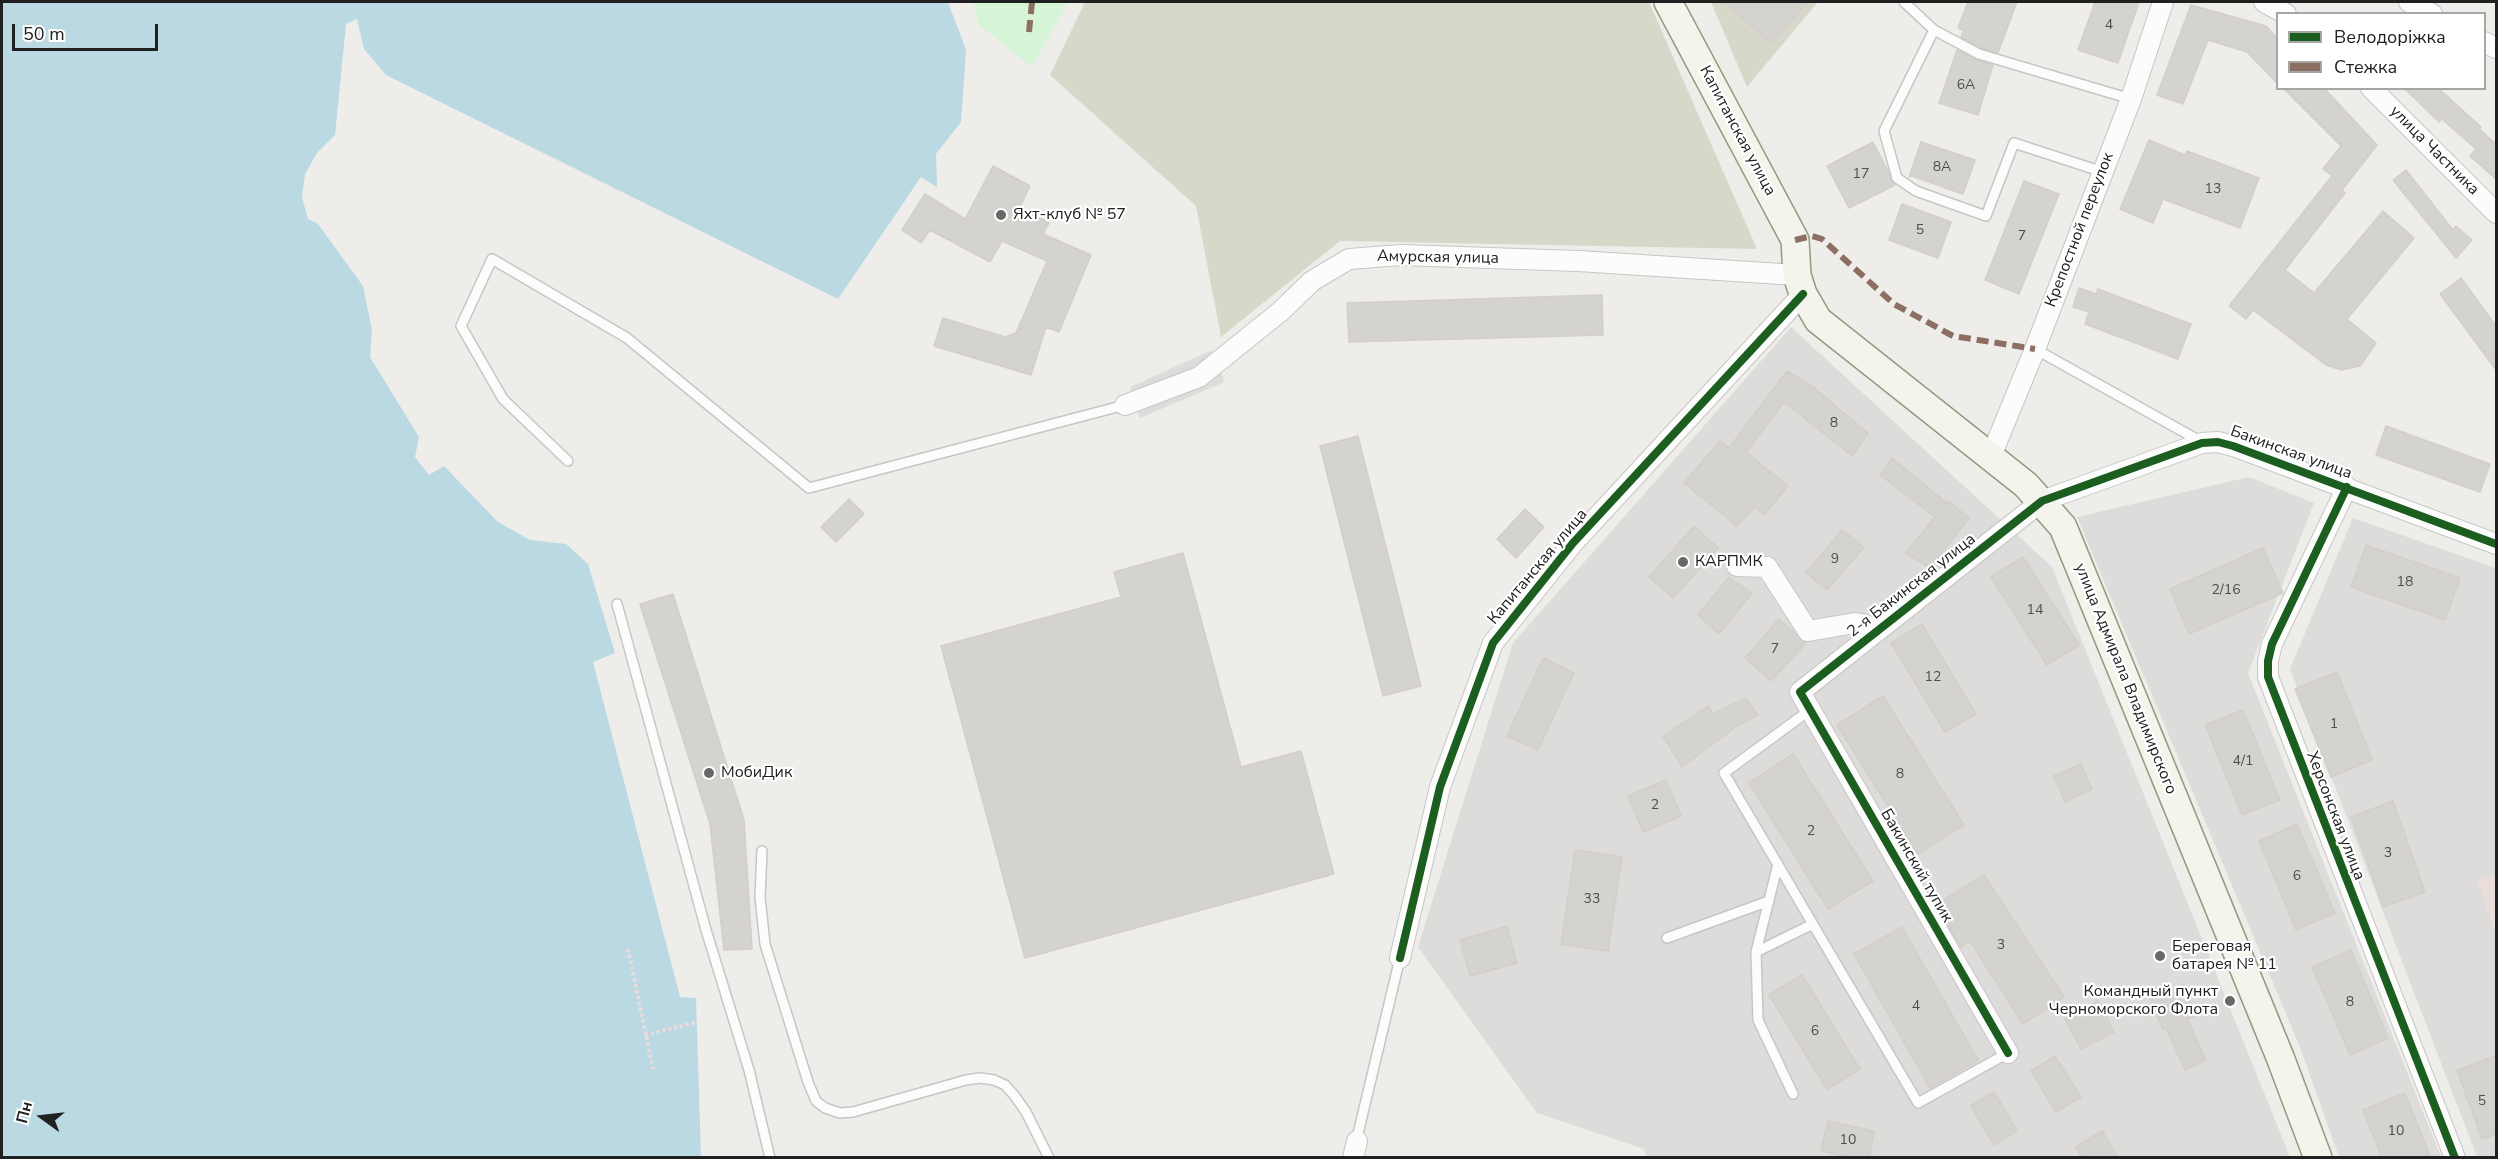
<!DOCTYPE html>
<html>
<head>
<meta charset="utf-8">
<style>
  body { margin:0 }
  #map { position:relative; width:2498px; height:1159px; overflow:hidden; background:#eeede9; font-family:"Nunito Sans",sans-serif }
  canvas { display:block }
  .frame { position:absolute; inset:0; border:3px solid #202020; pointer-events:none }
  .legend { position:absolute; left:2276px; top:12px; width:210px; height:78px; box-sizing:border-box; background:#fff; border:2px solid #a6a6a6; margin:0; padding:8px 10px; list-style:none; font-size:18px; color:#202020 }
  .legend li { display:flex; align-items:center; gap:12px; height:30px }
  .legend b { width:30px; border:2px solid #a6a6a6 }
  .north { position:absolute; left:12px; top:1087px; width:60px; height:60px; -webkit-text-stroke:4px #fff; paint-order:stroke; rotate:285deg; font-size:16px; font-weight:700; line-height:24px; text-align:center; color:#202020 }
  .north::after { content:''; display:block; margin:auto; width:21px; height:27px; background:#202020; clip-path:polygon(50% 0,100% 100%,50% 72%,0 100%) }
  .scale { position:absolute; left:12px; top:24px; width:146px; height:27px; box-sizing:border-box; border:3px solid #202020; border-top:0; padding-left:8px; font-size:18px; line-height:21px; white-space:nowrap; color:#202020; -webkit-text-stroke:4px #fff; paint-order:stroke }
</style>
</head>
<body>
<div id="map">
<canvas width="2498" height="1159"></canvas>
<div class="frame"></div>
<ul class="legend">
<li><b style="height:8px;background:#1b5e20"></b>Велодоріжка</li>
<li><b style="height:8px;background:#8d6e63"></b>Стежка</li>
</ul>
<div class="north">Пн</div>
<div class="scale">50 m</div>
</div>
<script>
const g = document.querySelector('canvas').getContext('2d');
g.lineJoin = 'round';
function fill(path, color) { g.fillStyle = color; g.fill(path, 'evenodd'); }
const toPath = rows => new Path2D(rows.map(r => 'M' + r).join(''));
function stroke(path, color, width, dash) { g.strokeStyle = color; g.lineWidth = width; g.lineCap = dash ? 'butt' : 'round'; g.setLineDash(dash || []); g.stroke(path); }
function label(font, color, halo, rows, align = 'center') {
  g.font = font + ' "Nunito Sans",sans-serif'; g.lineWidth = 4.5; g.setLineDash([]); g.textBaseline = 'middle'; g.strokeStyle = halo; g.fillStyle = color; for (const [text, x, y, turn = 0] of rows) {
    g.save(); g.translate(x, y); g.rotate((+turn || 0) * Math.PI / 180); g.textAlign = isNaN(turn) ? turn : align; if (halo) g.strokeText(text, 0, 0); g.fillText(text, 0, 0); g.restore();
  }
}
const residential = toPath([
  [1791,327,2052,567,2290,1157,1647,1157,1644,1149,1537,1113,1418,947,1513,643],
  [2249,477,2314,503,2248,673,2441,1157,2339,1157,2300,1047,2077,517],
  [2353,518,2496,568,2496,874,2478,881,2496,932,2496,1157,2477,1157,2290,669]
]);
const religious = toPath([
  [1212,350,1225,382,1140,418,1130,387]
]);
const military = toPath([
  [2496,874,2496,932,2478,881]
]);
const construction = toPath([
  [1085,2,1649,2,1757,249,1340,241,1221,337,1196,206,1050,75],
  [1711,2,1818,2,1747,87]
]);
const park = toPath([
  [973,2,1068,2,1032,67,978,24]
]);
const water = toPath([
  [2,2,948,2,966,50,961,122,936,154,937,187,921,177,838,299,386,75,364,49,357,19,346,24,335,135,317,153,305,174,302,197,308,219,318,224,363,286,372,330,370,357,419,437,415,457,429,475,444,466,498,522,530,540,566,544,588,564,615,653,593,662,680,997,696,998,701,1157,2,1157]
]);
const building = toPath([
  [1724,2,1808,2,1771,43,1724,2],
  [1968,2,2017,2,1998,53,1982,48,1961,37,1964,30,1958,28,1968,2],
  [2095,2,2139,2,2118,63,2078,50,2095,2],
  [2191,5,2266,26,2277,38,2277,83,2247,52,2208,40,2183,104,2157,95,2191,5],
  [1957,50,1976,60,1993,65,1978,115,1939,103,1957,50],
  [2283,88,2324,88,2377,145,2342,190,2345,193,2285,270,2314,293,2383,211,2414,238,2347,319,2376,343,2360,366,2341,370,2326,365,2253,310,2246,319,2229,306,2332,176,2323,169,2341,146,2283,88],
  [2404,88,2438,88,2481,127,2479,129,2496,144,2496,179,2470,156,2476,149,2442,119,2439,122,2404,88],
  [2149,140,2185,155,2187,151,2259,178,2240,228,2163,199,2153,223,2120,209,2149,140],
  [1873,142,1895,185,1849,208,1827,166,1873,142],
  [1921,142,1975,160,1963,194,1912,176,1909,177,1921,142],
  [993,166,1030,186,1020,207,1049,223,1043,234,1091,255,1059,332,1046,327,1031,375,934,346,943,318,1005,337,1016,333,1047,261,1002,241,990,262,930,230,921,243,902,230,925,194,965,219,993,166],
  [2406,170,2453,230,2456,226,2472,240,2456,258,2393,180,2406,170],
  [2024,181,2059,194,2019,294,1985,280,2024,181],
  [1902,204,1951,222,1938,258,1889,240,1902,204],
  [2461,278,2496,326,2496,370,2440,294,2461,278],
  [2079,288,2096,294,2098,289,2191,324,2178,359,2085,324,2089,312,2073,307,2079,288],
  [1602,295,1603,335,1349,342,1347,303,1602,295],
  [1787,371,1813,387,1868,433,1852,456,1784,402,1746,452,1788,486,1764,515,1755,507,1737,526,1684,483,1720,441,1729,448,1787,371],
  [2386,426,2490,464,2480,492,2376,455,2386,426],
  [1358,436,1421,686,1383,696,1320,446,1358,436],
  [1892,458,1947,503,1948,501,1969,518,1930,568,1906,553,1935,517,1880,475,1892,458],
  [849,499,864,514,836,542,821,527,849,499],
  [1525,509,1544,527,1516,558,1497,539,1525,509],
  [1694,526,1718,548,1673,598,1649,577,1694,526],
  [1842,530,1864,547,1827,590,1806,573,1842,530],
  [2366,545,2460,578,2445,620,2351,587,2366,545],
  [2263,548,2283,593,2189,634,2170,589,2263,548],
  [1183,553,1241,767,1301,751,1334,874,1025,958,941,646,1121,597,1114,572,1183,553],
  [2023,557,2079,645,2047,665,1991,577,2023,557],
  [1729,577,1752,593,1719,634,1698,615,1729,577],
  [673,594,744,820,752,949,724,950,710,824,640,604,673,594],
  [1779,619,1806,643,1771,681,1745,658,1779,619],
  [1922,624,1976,714,1945,732,1891,643,1922,624],
  [1543,658,1574,673,1538,750,1507,736,1543,658],
  [2337,672,2372,760,2331,777,2295,689,2337,672],
  [1883,696,1964,825,1918,854,1837,725,1883,696],
  [1746,698,1758,715,1737,726,1682,767,1663,736,1708,706,1713,714,1746,698],
  [2243,710,2280,800,2242,815,2205,725,2243,710],
  [1793,754,1873,881,1828,909,1749,783,1793,754],
  [2081,764,2092,789,2065,802,2054,776,2081,764],
  [1666,780,1681,816,1643,832,1628,796,1666,780],
  [2393,801,2425,892,2383,907,2351,817,2393,801],
  [2297,824,2335,913,2296,930,2259,841,2297,824],
  [1575,850,1622,857,1608,951,1561,944,1575,850],
  [1984,875,2064,997,2023,1024,1970,941,1961,947,1936,905,1984,875],
  [1507,926,1517,963,1470,976,1460,940,1507,926],
  [1902,927,1978,1060,1930,1088,1854,954,1902,927],
  [2351,950,2388,1038,2350,1055,2312,967,2351,950],
  [1802,975,1860,1069,1827,1089,1769,995,1802,975],
  [2184,985,2196,1016,2187,1019,2206,1060,2185,1070,2166,1028,2163,1030,2150,999,2184,985],
  [2098,1001,2114,1032,2081,1049,2065,1019,2098,1001],
  [2055,1056,2081,1097,2056,1112,2031,1071,2055,1056],
  [2496,1056,2496,1134,2482,1139,2457,1070,2496,1056],
  [1994,1092,2017,1131,1994,1145,1971,1106,1994,1092],
  [2405,1093,2431,1158,2382,1158,2363,1110,2405,1093],
  [1828,1121,1874,1131,1869,1158,1853,1158,1821,1151,1828,1121],
  [2102,1131,2118,1158,2082,1158,2076,1147,2102,1131]
]);
const path = toPath([
  [628,949,653,1069],
  [645,1035,697,1022]
]);
const service = toPath([
  [1904,2,1934,30,1979,54,2131,99],
  [1934,30,1884,131,1897,178,1916,191,1986,216,2014,143,2103,172],
  [2035,349,2200,441],
  [568,461,503,399,461,326,492,259,627,338,809,488,1125,405],
  [617,604,706,930,749,1070,770,1158],
  [1810,710,1724,773,1918,1103,2008,1053],
  [762,851,760,897,765,944,808,1082,816,1101,825,1108,840,1113,853,1112,966,1080,980,1078,994,1080,1005,1085,1014,1095,1026,1112,1049,1158],
  [1667,938,1769,901],
  [1756,952,1778,864],
  [1793,1094,1758,1020,1756,952,1813,924],
  [1356,1142,1400,958]
]);
const minor = toPath([
  [2264,2,2286,14],
  [2409,2,2432,14],
  [2484,42,2496,48],
  [2371,88,2496,213],
  [1125,405,1199,377,1281,311,1312,281,1349,259,1401,255,1578,261,1797,275],
  [1991,456,2035,349,2131,99,2163,2],
  [2347,487,2272,644,2268,661,2268,677,2455,1158],
  [1737,566,1767,567,1808,631,1855,623,1880,628],
  [1400,958,1440,787,1493,643,1573,543,1803,294],
  [2008,1053,1800,692,2042,501,2202,443,2218,442,2233,446,2496,544],
  [1353,1158,1357,1141]
]);
const secondary = toPath([
  [1668,2,1795,240,1797,275,1803,294,1818,320,2026,485,2063,527,2280,1057,2318,1158]
]);
const quiet = toPath([
  [1029,32,1032,2],
  [1795,240,1812,236,1822,239,1894,304,1953,336,2035,349]
]);
const cycleway = toPath([
  [2347,487,2272,644,2268,661,2268,677,2455,1158],
  [1400,958,1440,787,1493,643,1573,543,1803,294],
  [2008,1053,1800,692,2042,501,2202,443,2218,442,2233,446,2496,544]
]);
const markers = [
  [1001,215,6,"#686866"],
  [1683,562,6,"#686866"],
  [709,773,6,"#686866"],
  [2160,956,6,"#686866"],
  [2230,1001,6,"#686866"]
];
const numberNames = [
  ["4",2109,26],
  ["6А",1966,86],
  ["8А",1942,168],
  ["17",1861,175],
  ["13",2213,190],
  ["5",1920,231],
  ["7",2022,237],
  ["8",1834,424],
  ["9",1835,560],
  ["18",2405,583],
  ["2/16",2226,591],
  ["14",2035,611],
  ["7",1775,650],
  ["12",1933,678],
  ["1",2334,725],
  ["4/1",2243,762],
  ["8",1900,775],
  ["2",1655,806],
  ["2",1811,832],
  ["3",2388,854],
  ["6",2297,877],
  ["33",1592,900],
  ["3",2001,946],
  ["8",2350,1003],
  ["4",1916,1007],
  ["6",1815,1032],
  ["5",2482,1102],
  ["10",2396,1132],
  ["10",1848,1141]
];
const streetNames = [
  ["Капитанская улица",1737,131,62],
  ["улица Частника",2434,151,45],
  ["Крепостной переулок",2080,230,-69],
  ["Амурская улица",1438,258,1],
  ["Бакинская улица",2291,453,20],
  ["Капитанская улица",1538,567,-50],
  ["2-я Бакинская улица",1912,586,-38],
  ["улица Адмирала Владимирского",2125,679,68],
  ["Херсонская улица",2335,816,69],
  ["Бакинский тупик",1916,866,60]
];
const poiNames = [
  ["Яхт-клуб № 57",1013,215],
  ["КАРПМК",1695,562],
  ["МобиДик",721,773],
  ["Береговая",2172,947],
  ["батарея № 11",2172,965],
  ["Командный пункт",2218,992,"right"],
  ["Черноморского Флота",2218,1010,"right"]
];
fill(residential, '#dddcda');
fill(religious, '#dcdcda');
fill(military, '#e9ded9');
fill(construction, '#d8d8ca');
fill(park, '#d6f5d7');
fill(water, '#bbd9e3');
fill(building, '#d5d3d0');
stroke(building, '#d2cfca', 1.5);
stroke(service, '#c7c6c5', 12);
stroke(minor, '#c7c6c5', 22);
stroke(secondary, '#97997f', 30);
stroke(path, '#ecdcd9', 4, [3, 3]);
stroke(service, '#fcfcfc', 9);
stroke(minor, '#fcfcfc', 20);
stroke(secondary, '#f4f4ec', 27);
stroke(quiet, '#8d6e63', 6, [12, 6]);
stroke(cycleway, '#1b5e20', 8);
for (const [x, y, r, color] of markers) { const dot = new Path2D(); dot.arc(x, y, r, 0, 2 * Math.PI); g.fillStyle = color; g.fill(dot); stroke(dot, '#fff', 2); }
label('14px', '#4d4d4c', null, numberNames);
label('16px', '#202020', '#fff', streetNames);
label('16px', '#202020', '#fff', poiNames, 'left');
</script>
</body>
</html>
